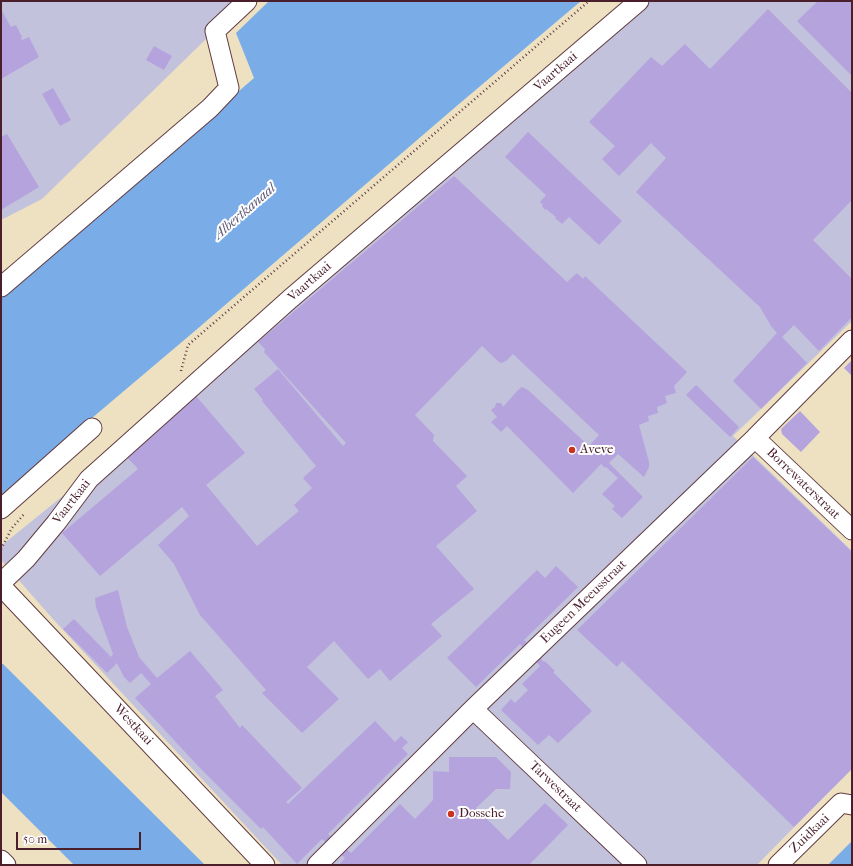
<!DOCTYPE html>
<html>
<head>
<meta charset="utf-8">
<style>
  body { margin:0 }
  #map { position:relative; width:853px; height:866px; overflow:hidden; background:#ede1c1; font-family:"IM FELL French Canon",serif }
  canvas { display:block }
  .frame { position:absolute; inset:0; border:2px solid #4a1f2b; pointer-events:none }
  .scale { position:absolute; left:16px; top:832px; width:125px; height:18px; box-sizing:border-box; border:2px solid #4a1f2b; border-top:0; padding-left:5px; font-size:12px; line-height:14px; white-space:nowrap; color:#4a1f2b; -webkit-text-stroke:3px #fff; paint-order:stroke }
</style>
</head>
<body>
<div id="map">
<canvas width="853" height="866"></canvas>
<div class="frame"></div>
<div class="scale">50 m</div>
</div>
<script>
const g = document.querySelector('canvas').getContext('2d');
g.lineJoin = 'round';
function fill(path, color) { g.fillStyle = color; g.fill(path, 'evenodd'); }
const toPath = rows => new Path2D(rows.map(r => 'M' + r).join(''));
function stroke(path, color, width, dash) { g.strokeStyle = color; g.lineWidth = width; g.lineCap = dash ? 'butt' : 'round'; g.setLineDash(dash || []); g.stroke(path); }
function label(font, color, halo, rows, align = 'center') {
  g.font = font + ' "IM FELL French Canon",serif'; g.lineWidth = 4; g.setLineDash([]); g.textBaseline = 'middle'; g.strokeStyle = halo; g.fillStyle = color; for (const [text, x, y, turn = 0] of rows) {
    g.save(); g.translate(x, y); g.rotate((+turn || 0) * Math.PI / 180); g.textAlign = isNaN(turn) ? turn : align; if (halo) g.strokeText(text, 0, 0); g.fillText(text, 0, 0); g.restore();
  }
}
const industrial = toPath([
  [1,1,245,1,42,199,1,220],
  [648,1,852,1,852,321,733,436,852,551,852,768,757,865,282,865,52,618,1,560,1,546,85,478]
]);
const water = toPath([
  [269,1,581,1,459,104,196,330,1,495,1,293,7,292,254,78,236,33],
  [1,664,3,664,205,865,74,865,1,792],
  [852,841,852,865,828,865]
]);
const building = toPath([
  [818,1,852,1,852,76,797,21],
  [768,9,852,93,852,200,813,240,852,279,852,317,819,351,794,325,782,337,807,363,761,409,733,381,777,333,771,326,760,307,636,192,666,158,651,143,619,176,602,159,615,146,589,122,651,57,662,66,685,44,710,69],
  [2,11,11,27,16,25,22,37,21,38,22,40,29,37,39,57,1,79,1,12],
  [154,46,172,56,164,70,146,60],
  [53,88,71,120,60,126,42,94],
  [528,132,622,221,599,245,569,217,562,224,555,218,556,217,546,209,545,210,542,206,543,205,540,202,546,195,505,157],
  [7,134,39,187,1,210,1,137],
  [454,176,567,282,577,273,583,279,585,276,687,372,674,386,676,393,665,396,667,403,657,407,658,413,648,416,649,421,639,425,649,462,649,467,644,477,618,454,609,463,643,497,622,518,612,509,615,506,602,494,618,478,606,467,605,468,601,464,573,493,507,426,501,432,491,422,497,417,491,410,495,407,496,403,501,403,503,407,518,390,522,387,528,390,589,446,599,435,513,354,506,361,501,363,499,362,482,346,415,415,434,435,433,441,467,476,456,486,477,511,436,546,474,589,431,624,442,636,390,681,380,669,368,679,334,641,307,667,339,699,302,733,262,693,266,690,200,615,174,564,158,545,189,516,182,507,100,576,62,533,138,469,125,455,196,396,245,453,206,485,257,546,299,511,294,505,312,488,303,478,316,466,262,401,263,400,254,389,278,369,343,446,346,443,264,352,265,349,258,342],
  [852,360,852,376,844,368],
  [696,385,739,427,730,437,686,395],
  [800,411,820,432,801,452,782,434,781,429],
  [753,457,852,552,852,769,794,827,622,661,617,667,577,630],
  [556,566,578,587,524,640,544,662,545,661,555,671,553,672,592,711,558,743,549,735,538,745,501,710,511,699,515,703,528,690,522,684,540,666,520,644,476,687,447,658,537,570,545,578],
  [118,590,127,627,139,657,157,678,190,651,223,690,215,696,240,728,242,725,302,788,286,802,288,804,375,721,395,742,401,736,408,742,402,748,408,754,328,834,351,853,400,804,415,819,433,800,433,771,449,772,449,757,496,757,511,772,510,789,496,789,476,808,508,840,545,803,568,825,529,865,339,865,345,858,322,839,297,864,263,827,261,829,198,766,135,698,151,684,141,673,130,683,124,677,117,663,107,673,63,629,74,619,111,657,113,654,96,607,95,598]
]);
const path = toPath([
  [181,371,188,345,589,1],
  [1,549,12,528,25,513]
]);
const minor = toPath([
  [1,287,210,108,229,88,215,31,247,1],
  [755,438,852,530],
  [1,509,92,428],
  [1,583,26,559,56,523,89,479,290,299,639,1],
  [1,586,265,865],
  [473,709,637,865],
  [1,860,6,865],
  [317,865,473,709,755,438,852,340],
  [778,865,841,803,852,805]
]);
const markers = [
  [572,450,4,"#c8321e"],
  [451,814,4,"#c8321e"]
];
const streetNames = [
  ["Vaartkaai",556,72,-41],
  ["Vaartkaai",310,282,-41],
  ["Borrewaterstraat",803,484,44],
  ["Vaartkaai",72,502,-52],
  ["Eugeen Meeusstraat",584,602,-44],
  ["Westkaai",133,725,47],
  ["Tarwestraat",555,787,44],
  ["Zuidkaai",810,834,-44]
];
const poiNames = [
  ["Aveve",580,450],
  ["Dossche",459,814]
];
const waterNames = [
  ["Albertkanaal",245,212,-41]
];
fill(industrial, '#c2c2dc');
fill(water, '#7aade7');
fill(building, '#b5a3de');
stroke(minor, '#623c42', 21);
stroke(path, '#623c42', 2.5, [1, 3]);
stroke(minor, '#fff', 19);
for (const [x, y, r, color] of markers) { const dot = new Path2D(); dot.arc(x, y, r, 0, 2 * Math.PI); g.fillStyle = color; g.fill(dot); stroke(dot, '#fff', 1.5); }
label('13px', '#4a1f2b', '#fff', streetNames);
label('13px', '#4a1f2b', '#fff', poiNames, 'left');
label('italic 14px', '#5d5876', '#fff', waterNames);
</script>
</body>
</html>
